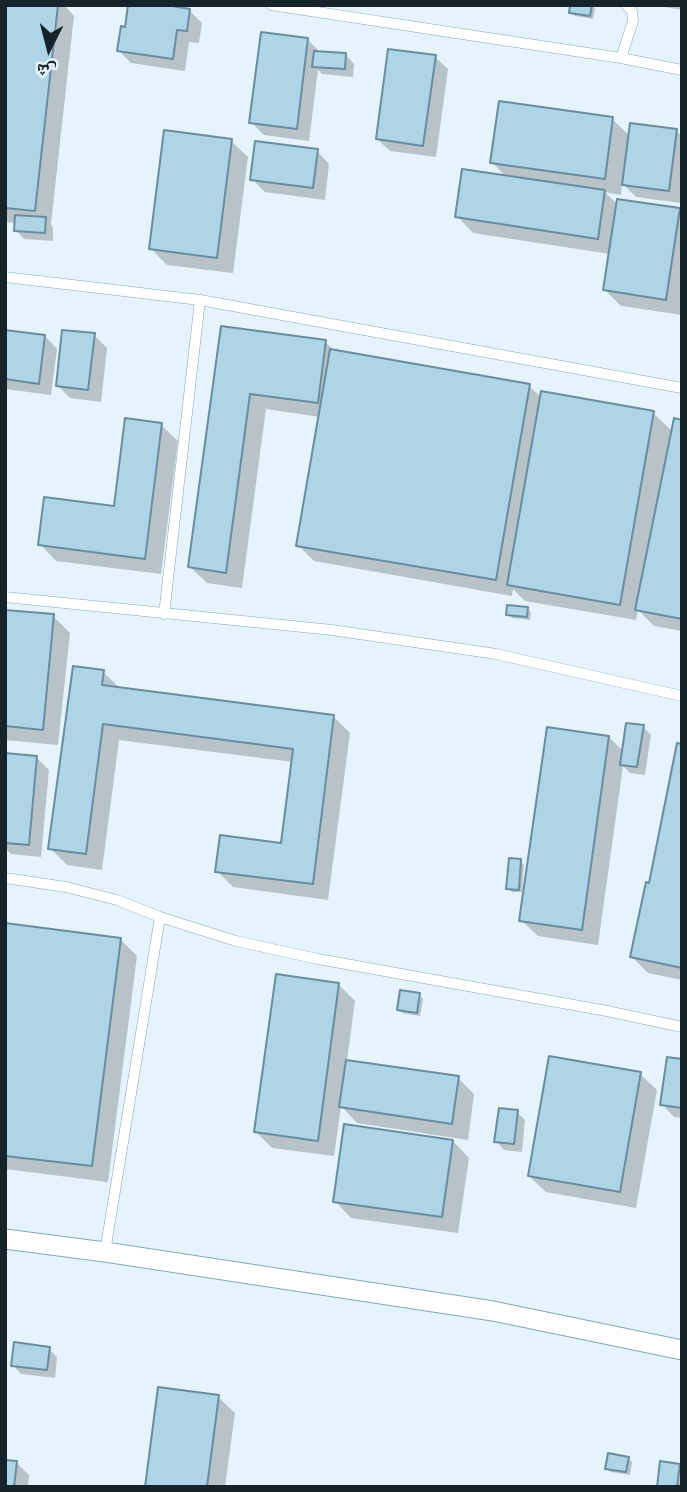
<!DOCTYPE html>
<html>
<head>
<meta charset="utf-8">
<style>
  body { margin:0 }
  #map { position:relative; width:687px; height:1492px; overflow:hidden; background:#e5f4fc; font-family:"Source Sans 3","Noto Naskh Arabic",sans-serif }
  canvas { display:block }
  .frame { position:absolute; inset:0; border:7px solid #15242b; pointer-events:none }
  .north { position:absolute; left:14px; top:14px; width:70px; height:70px; -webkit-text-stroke:5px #e5f4fc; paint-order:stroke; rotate:186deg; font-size:19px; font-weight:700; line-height:28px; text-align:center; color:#15242b }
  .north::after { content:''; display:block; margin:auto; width:24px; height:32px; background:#15242b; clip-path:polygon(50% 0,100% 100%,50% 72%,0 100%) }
</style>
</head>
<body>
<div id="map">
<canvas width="687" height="1492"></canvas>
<div class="frame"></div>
<div class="north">ش</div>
</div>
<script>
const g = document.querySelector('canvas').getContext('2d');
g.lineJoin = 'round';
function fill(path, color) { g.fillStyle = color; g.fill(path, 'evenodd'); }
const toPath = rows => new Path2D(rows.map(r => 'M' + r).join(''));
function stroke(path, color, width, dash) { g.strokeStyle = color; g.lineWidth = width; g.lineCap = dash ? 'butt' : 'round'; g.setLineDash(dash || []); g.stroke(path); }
const shadow = toPath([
  [5,5,64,5,74,16,51,224,53,227,53,241,24,239,16,230,16,223,5,222],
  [592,5,595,9,593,19,575,16,571,12],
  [653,5,682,5,682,10],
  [189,10,202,23,199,43,189,42,185,71,131,63,119,51],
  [308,40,321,53,346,55,354,64,353,77,322,74,318,70,309,141,264,135,251,122],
  [435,57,448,69,436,157,390,151,377,139],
  [612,119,630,136,676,131,682,136,681,203,636,197,622,183,621,195,605,192,618,205,679,210,682,213,682,315,621,306,605,290,610,254,473,233,457,216,507,178,492,162],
  [231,141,248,157,233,273,167,265,150,248],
  [317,151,329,164,325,200,265,192,252,179],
  [223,328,325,342,336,352,529,386,542,398,653,413,673,432,682,421,682,631,654,626,638,610,636,620,525,601,513,589,512,596,314,561,298,545,320,417,266,409,242,588,207,583,190,567],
  [5,331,45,336,57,349,51,395,5,389],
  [94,335,107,348,101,402,70,398,57,385],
  [161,425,178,441,161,574,56,561,40,544,115,508],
  [527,609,531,612,530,620,512,618,508,614],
  [5,611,53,616,70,633,58,745,5,740],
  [103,672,121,689,334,717,350,733,328,900,233,887,217,871,282,845,293,762,119,740,102,870,67,865,50,848],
  [643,727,651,735,645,775,630,773,623,766,598,945,538,936,521,920,609,737,624,752],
  [682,746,682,980,648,973,632,957],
  [36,757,49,770,41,857,11,854,5,848,5,768],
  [520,861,524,865,522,892,512,892,508,888],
  [5,925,120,939,137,956,108,1182,5,1169],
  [338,984,355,1001,347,1061,458,1078,474,1094,468,1140,357,1123,341,1106,334,1156,272,1148,256,1132],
  [419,995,423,999,420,1016,402,1013,399,1010],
  [682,1061,682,1118,674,1117,662,1104],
  [640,1074,657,1090,636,1208,546,1192,529,1176],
  [517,1112,525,1120,522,1152,504,1150,496,1141],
  [453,1141,469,1158,458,1233,351,1218,335,1201],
  [49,1349,57,1357,55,1378,21,1374,13,1365],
  [218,1397,235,1413,225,1487,147,1487],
  [628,1458,632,1462,630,1475,611,1472,607,1469],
  [17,1463,29,1475,28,1487,5,1487],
  [679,1465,682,1468,682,1487,659,1487]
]);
const building = toPath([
  [5,5,58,5,35,211,5,208,5,5],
  [128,5,166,5,190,9,187,31,177,30,173,59,117,51,121,26,125,27,128,5],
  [570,5,592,5,590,16,569,13,570,5],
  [261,32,308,38,297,129,249,123,261,32],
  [388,49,436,55,423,146,376,139,388,49],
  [314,51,346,53,345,69,312,67,314,51],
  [499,101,613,117,605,179,490,163,499,101],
  [630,123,677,129,669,191,622,185,630,123],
  [164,130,232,139,217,258,149,249,164,130],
  [255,141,318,149,313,188,250,180,255,141],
  [462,169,605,190,598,239,455,217,462,169],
  [617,199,680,208,666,300,603,290,617,199],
  [15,215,46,217,45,233,14,231,15,215],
  [221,326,326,340,318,403,250,394,226,573,188,567,221,326],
  [5,330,45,335,39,384,5,379,5,330],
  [62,330,95,333,88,390,56,386,62,330],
  [330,349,530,384,496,580,296,546,330,349],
  [541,391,654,411,620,605,507,585,541,391],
  [125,418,162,423,145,559,38,545,44,497,114,506,125,418],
  [674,418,682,420,682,619,635,610,674,418],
  [507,605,528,607,527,617,506,615,507,605],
  [5,610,54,614,43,730,5,726,5,610],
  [73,666,104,670,102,685,334,715,313,884,215,872,220,835,281,843,293,749,103,724,86,854,48,849,73,666],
  [626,723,644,725,637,767,620,765,626,723],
  [547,727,609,736,582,930,519,921,547,727],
  [677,743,682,744,682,968,630,957,646,882,649,883,677,743],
  [5,753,37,756,29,845,5,843,5,753],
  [509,858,521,859,519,890,506,889,509,858],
  [5,923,121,938,92,1166,5,1156,5,923],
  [276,974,339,983,318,1141,254,1132,276,974],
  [400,990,420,993,417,1013,397,1010,400,990],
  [549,1056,641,1072,620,1192,528,1176,549,1056],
  [667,1057,682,1059,682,1108,660,1105,667,1057],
  [346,1060,459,1076,452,1124,339,1107,346,1060],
  [499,1108,518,1110,514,1144,494,1142,499,1108],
  [344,1124,453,1140,442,1217,333,1202,344,1124],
  [14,1342,50,1347,47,1370,11,1366,14,1342],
  [158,1387,219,1395,207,1487,145,1487,158,1387],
  [608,1453,629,1457,626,1472,605,1469,608,1453],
  [5,1460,17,1461,14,1487,5,1487,5,1460],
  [660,1461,680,1464,677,1487,657,1487,660,1461]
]);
const service = toPath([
  [271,5,621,58,682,70],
  [621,58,633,21,632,11,626,5],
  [5,277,200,300,682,388],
  [5,597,332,630,496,654,682,696],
  [164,614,200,300],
  [5,878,66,887,117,900,160,917,236,941,318,959,607,1011,682,1027],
  [105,1252,160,917]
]);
const minor = toPath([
  [5,1239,105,1252,493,1311,682,1350]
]);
fill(shadow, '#0003');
fill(building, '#aed4e7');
stroke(building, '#698d9f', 2);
stroke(service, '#83a8ba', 11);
stroke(minor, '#83a8ba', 21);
stroke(service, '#fff', 10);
stroke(minor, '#fff', 19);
</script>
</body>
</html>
